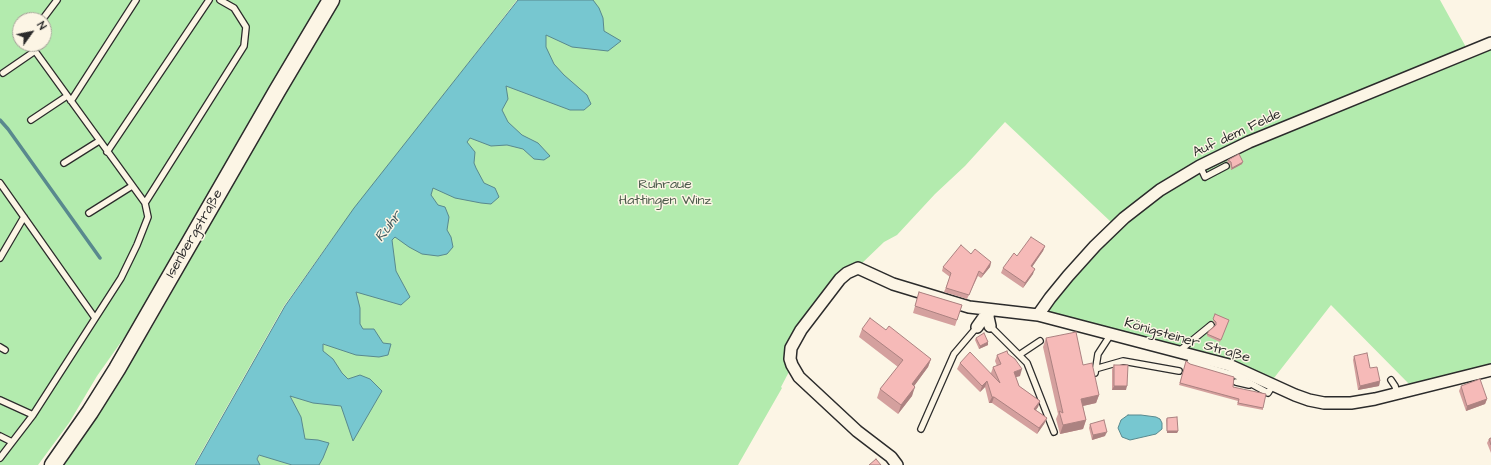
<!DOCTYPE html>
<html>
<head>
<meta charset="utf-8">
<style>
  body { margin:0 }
  #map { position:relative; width:1491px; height:465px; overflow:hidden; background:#fcf5e5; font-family:"Architects Daughter",sans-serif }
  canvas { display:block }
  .north { position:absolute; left:12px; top:12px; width:40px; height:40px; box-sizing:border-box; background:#fcf5e5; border:1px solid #a8a49b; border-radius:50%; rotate:57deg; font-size:11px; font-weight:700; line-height:16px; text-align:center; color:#2b2b2b }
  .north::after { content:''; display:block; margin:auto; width:14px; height:18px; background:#2b2b2b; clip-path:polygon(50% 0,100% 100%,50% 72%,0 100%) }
</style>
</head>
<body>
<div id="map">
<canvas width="1491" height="465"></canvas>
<div class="north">N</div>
</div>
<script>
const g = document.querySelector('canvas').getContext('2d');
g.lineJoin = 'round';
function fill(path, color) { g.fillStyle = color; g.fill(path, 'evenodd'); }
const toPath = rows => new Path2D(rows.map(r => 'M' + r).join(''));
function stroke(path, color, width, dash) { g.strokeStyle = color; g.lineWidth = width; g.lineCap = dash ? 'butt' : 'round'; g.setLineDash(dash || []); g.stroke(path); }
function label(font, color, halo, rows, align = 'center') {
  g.font = font + ' "Architects Daughter",sans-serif'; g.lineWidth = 3; g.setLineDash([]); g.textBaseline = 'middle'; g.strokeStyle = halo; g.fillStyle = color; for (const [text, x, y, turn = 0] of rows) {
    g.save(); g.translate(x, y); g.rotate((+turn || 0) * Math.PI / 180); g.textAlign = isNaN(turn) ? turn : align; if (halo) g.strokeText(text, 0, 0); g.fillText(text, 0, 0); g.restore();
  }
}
const green = toPath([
  [0,0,323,0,138,318,97,376,69,423,38,465,0,465],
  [20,20,44,20,44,44,20,44],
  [340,0,517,0,329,243,284,306,194,465,63,465,151,329,264,130],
  [570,0,1440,0,1467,49,1157,189,1111,222,1005,122,965,166,935,194,897,235,884,242,859,266,816,311,796,336,792,366,781,387,782,388,738,465,256,465,258,461,257,459,259,456,261,456,293,401,290,396,295,397,323,351,323,345,326,345,356,296,355,292,358,293,407,216],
  [1491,47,1491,366,1411,386,1331,305,1274,378,1214,354,1047,312,1070,278,1127,218,1165,192,1207,166]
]);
const water = toPath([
  [518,0,593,0,599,8,603,18,604,31,621,41,608,51,572,47,546,35,546,47,554,64,564,75,587,95,591,104,584,110,570,110,506,86,508,99,502,110,508,122,522,135,538,143,550,156,544,160,534,159,523,149,507,145,491,146,470,138,467,142,475,152,474,163,476,168,484,183,495,188,499,197,491,204,481,203,455,198,433,188,431,195,438,205,445,207,449,217,447,230,451,237,453,247,447,254,438,256,422,254,409,247,395,237,392,240,396,271,410,297,401,305,356,292,360,308,360,324,363,329,374,329,383,343,391,344,388,355,379,357,356,355,323,344,323,351,333,359,342,373,348,379,360,375,370,379,382,391,353,441,341,406,313,403,290,396,301,417,305,439,318,440,329,443,323,458,319,465,292,465,259,455,257,459,260,465,195,465,285,306,354,208,518,0],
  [1128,415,1141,415,1156,417,1160,419,1162,423,1162,429,1156,434,1130,440,1122,437,1118,428,1121,420,1128,415]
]);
const stream = toPath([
  [0,120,8,129,100,258]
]);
const service = toPath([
  [42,20,57,0],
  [3,73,35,51],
  [71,101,136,0],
  [31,120,67,96],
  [107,152,209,0],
  [64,163,99,141],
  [1200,166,1205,177,1226,166],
  [0,183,95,318],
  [145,203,244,46,246,27,234,8,220,0],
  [89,213,132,186],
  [0,258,24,217],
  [990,326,1027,363,1054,432],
  [0,347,5,350],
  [1178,352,1211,325],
  [1019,355,1040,341],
  [1190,362,1237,376,1268,393,1273,385],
  [1095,369,1123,361,1179,371],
  [1095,373,1098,354,1111,334],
  [1391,380,1395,386,1397,393],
  [1236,382,1249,385],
  [0,400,33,415],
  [921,429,954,354,977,327],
  [0,436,12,442],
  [0,458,33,415,121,278,137,245,148,217,145,203,35,51,34,44]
]);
const minor = toPath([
  [1038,315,1050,298,1068,276,1095,246,1124,218,1160,190,1200,166,1249,142,1491,43],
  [977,327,989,310,988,317,990,326],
  [897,465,891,457,857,431,799,377,792,365,790,359,791,348,801,330,840,279,847,273,858,268,893,284,969,307,1038,315,1229,365,1295,395,1309,400,1324,403,1351,403,1375,399,1491,370]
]);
const secondary = toPath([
  [53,465,90,412,117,369,277,91,331,0]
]);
const wall = toPath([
  [1228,160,1242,164,1231,170,1230,164,1227,162],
  [1045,246,1043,251,1032,267,1033,274,1023,288,1001,273,1003,268,1017,256],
  [971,254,991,262,990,267,981,278,978,276,967,299,944,292,950,277,942,271,943,267],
  [919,292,962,305,955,326,913,313],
  [1215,314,1229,320,1220,342,1207,336,1209,331,1215,325,1215,324,1213,321],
  [862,329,886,330,931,359,928,367,914,386,912,396,898,414,877,398,880,389,898,367,859,337],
  [976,338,988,342,988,345,979,349,975,340],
  [1046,338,1083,365,1099,395,1096,403,1083,406,1086,420,1083,429,1060,434,1056,419,1058,414,1043,347],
  [997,355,1020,376,1016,377,1019,386,1040,401,1038,407,1036,410,1047,418,1044,424,1037,434,992,403,989,403,985,387,980,392,957,369,960,363,991,373,993,367,997,366,995,361],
  [1354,356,1370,368,1380,381,1379,386,1358,390,1353,360],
  [1186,361,1190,364,1233,387,1263,408,1263,410,1237,405,1238,401,1179,385],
  [1114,365,1126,390,1112,390,1112,369],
  [1461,386,1487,399,1485,404,1466,411,1459,391],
  [1167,418,1178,431,1177,433,1167,433,1166,420],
  [1090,424,1105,436,1092,440,1089,428],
  [1491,438,1491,453,1487,443,1489,439]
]);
const shadedWall = toPath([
  [1243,162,1242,164,1231,170,1232,168],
  [1045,246,1043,251,1030,270,1031,266],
  [991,262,990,267,981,278,983,274],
  [1035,269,1033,274,1023,288,1025,283],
  [988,342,988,345,979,349,980,346],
  [931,359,928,367,909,393,912,384],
  [1022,369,1020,376,1012,378,1014,372],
  [987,381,985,387,980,392,982,386],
  [1380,381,1379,386,1358,390,1360,386],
  [1114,386,1127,386,1126,390,1112,390],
  [915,387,912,396,898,414,901,405],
  [1099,395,1096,403,1078,407,1081,399],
  [992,397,994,397,992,403,989,403],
  [1487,399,1485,404,1466,411,1467,406],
  [1040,401,1038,407,1032,415,1034,409],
  [1047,418,1044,424,1037,434,1039,428],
  [1086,420,1083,429,1060,434,1063,425],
  [1167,431,1178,431,1177,433,1167,433],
  [1107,432,1105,436,1092,440,1093,435]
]);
const building = toPath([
  [1239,154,1243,162,1232,168,1231,162,1228,160,1239,154],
  [1031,237,1045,246,1031,266,1035,269,1025,283,1003,268,1014,253,1017,256,1031,237],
  [961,245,971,254,975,249,991,262,983,274,979,271,969,295,946,288,951,273,943,267,961,245],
  [919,292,962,305,957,320,915,306,919,292],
  [1215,314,1229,320,1221,340,1207,334,1209,331,1216,325,1216,322,1213,319,1215,314],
  [870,318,886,330,889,326,931,359,912,384,915,387,901,405,880,389,903,360,862,329,870,318],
  [1076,332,1083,365,1092,363,1099,395,1081,399,1086,420,1063,425,1059,411,1063,413,1046,338,1076,332],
  [984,333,988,342,980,346,976,338,984,333],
  [1007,351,1008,354,1015,359,1022,369,1014,372,1019,386,1040,401,1034,409,1047,418,1039,428,994,397,992,397,987,381,982,386,960,363,970,352,1000,383,993,367,1001,364,997,355,1007,351],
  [1367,353,1370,368,1377,367,1380,381,1360,386,1354,356,1367,353],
  [1186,361,1190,364,1234,377,1233,387,1266,394,1263,408,1238,403,1239,399,1180,383,1186,361],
  [1114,365,1128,365,1127,386,1114,386,1114,365],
  [1480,379,1487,399,1467,406,1461,386,1480,379],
  [1177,417,1178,431,1167,431,1167,418,1177,417],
  [1104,420,1107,432,1093,435,1090,424,1104,420],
  [1491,438,1491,445,1489,439,1491,438],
  [876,459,881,465,869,465,876,459]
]);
const streetNames = [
  ["Auf dem Felde",1237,134,-25],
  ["Isenbergstraße",195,234,-60],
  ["Königsteiner Straße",1187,341,16]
];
const parkNames = [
  ["Ruhraue",665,185],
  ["Hattingen Winz",665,201]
];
const waterNames = [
  ["Ruhr",389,227,-53]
];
fill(green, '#b3ebae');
fill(water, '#77c7d0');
stroke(water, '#59898e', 1);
stroke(stream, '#59898e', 3.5);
stroke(service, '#2b2b2b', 8);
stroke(minor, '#2b2b2b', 14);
stroke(secondary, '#2b2b2b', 19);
stroke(service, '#fcf5e5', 5.5);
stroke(minor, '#fcf5e5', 11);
stroke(secondary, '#fcf5e5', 16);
fill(wall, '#d4a09e');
fill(shadedWall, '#ac8281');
fill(building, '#f6bab8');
stroke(building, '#ac8281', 1);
label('14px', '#2b2b2b', '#fcf5e5', streetNames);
label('14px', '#4d5b4c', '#fcf5e5', parkNames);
label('italic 15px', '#425a5d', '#fcf5e5', waterNames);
</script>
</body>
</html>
